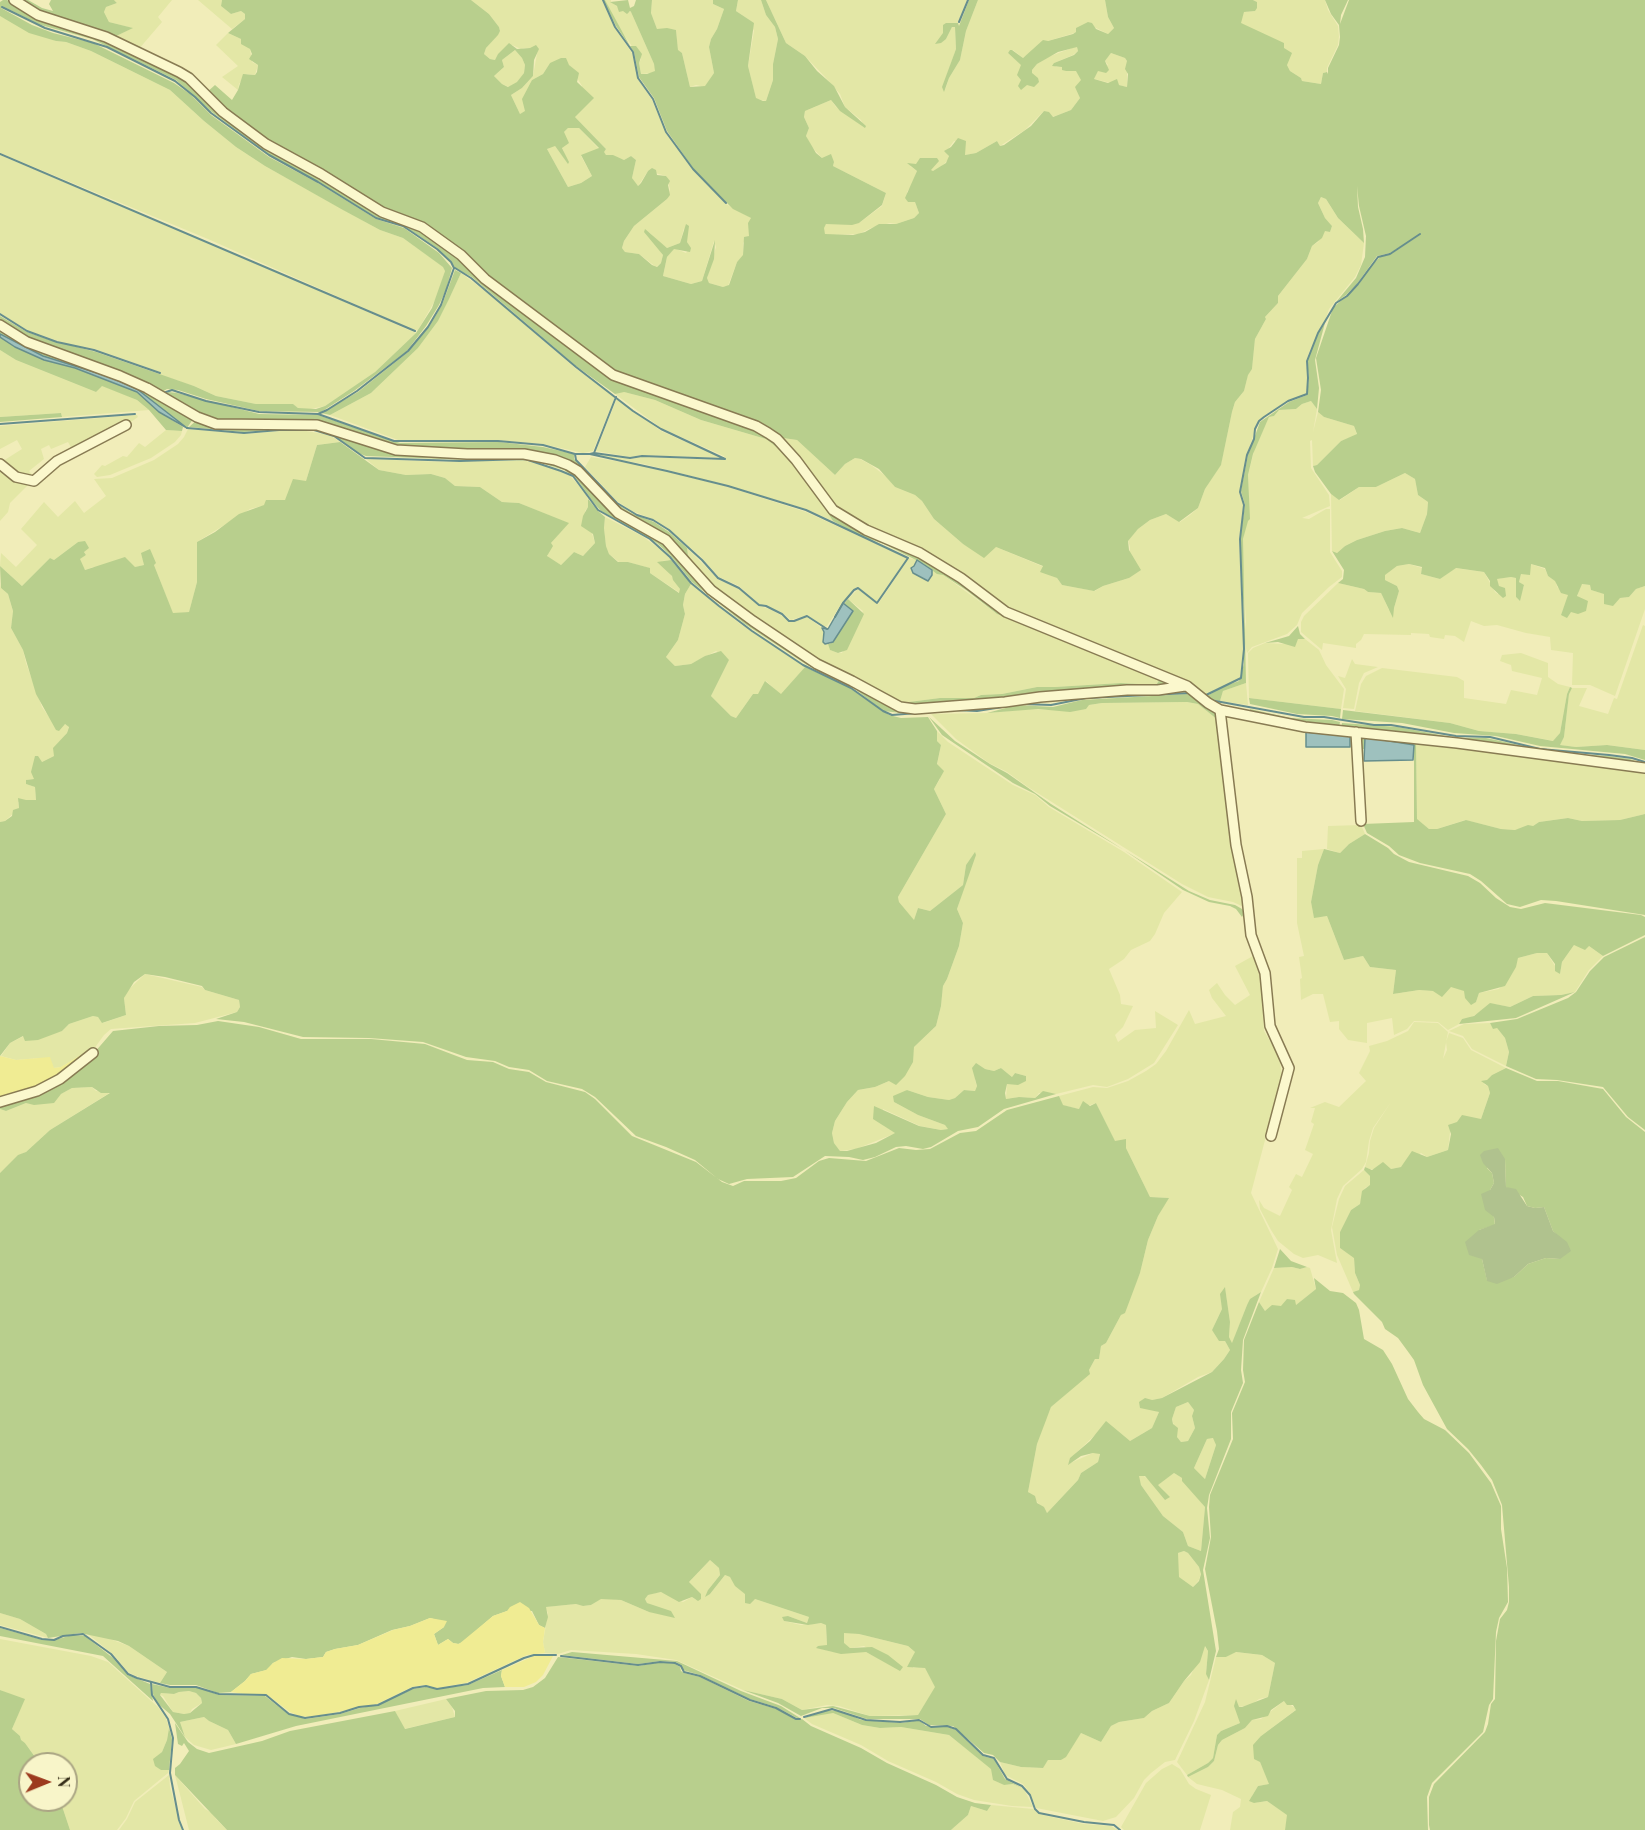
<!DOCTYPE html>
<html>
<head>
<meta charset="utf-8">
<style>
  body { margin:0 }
  #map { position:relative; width:1645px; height:1830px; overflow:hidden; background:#f1edb9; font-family:"Playfair Display",serif }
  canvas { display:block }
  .north { position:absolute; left:18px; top:1752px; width:60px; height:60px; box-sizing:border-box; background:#f8f5c9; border:2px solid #aaa583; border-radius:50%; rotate:89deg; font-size:16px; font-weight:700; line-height:24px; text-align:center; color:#362e19 }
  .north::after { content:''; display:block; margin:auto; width:21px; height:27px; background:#9c3a1e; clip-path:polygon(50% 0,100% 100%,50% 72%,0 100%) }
</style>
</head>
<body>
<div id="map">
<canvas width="1645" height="1830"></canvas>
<div class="north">N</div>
</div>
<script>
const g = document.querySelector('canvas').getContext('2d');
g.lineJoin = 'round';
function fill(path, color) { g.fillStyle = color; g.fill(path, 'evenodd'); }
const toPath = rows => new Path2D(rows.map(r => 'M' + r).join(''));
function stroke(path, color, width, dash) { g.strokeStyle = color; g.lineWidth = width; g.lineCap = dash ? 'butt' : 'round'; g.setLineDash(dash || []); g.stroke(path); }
const farmland = toPath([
  [114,0,172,0,158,17,162,22,138,50,112,38,132,28,109,22,104,12,106,7,117,3],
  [198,0,222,0,221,6,231,14,241,11,245,14,245,19,232,29],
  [471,0,602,0,614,27,632,53,638,79,652,100,666,132,693,169,726,204,751,218,749,236,743,243,743,256,737,262,728,286,723,287,709,283,707,278,716,247,714,241,702,281,691,284,663,276,667,257,674,248,686,253,690,248,687,242,684,228,680,243,667,248,658,242,649,232,663,255,661,263,656,267,639,254,625,252,622,248,624,241,634,226,667,199,670,189,666,176,648,171,638,186,634,183,632,178,636,160,631,156,624,160,606,155,603,152,606,149,575,117,582,86,569,65,550,63,543,74,532,80,525,112,520,114,511,95,522,88,533,76,538,48,524,48,521,49,512,45,495,60,490,59,484,54,486,48,500,31,499,27,489,14],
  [605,0,611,0,611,2,623,11,631,12,654,64,656,71,653,73,641,74,639,63,641,59,617,25],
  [652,0,713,0,713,4,724,9,717,29,711,39,709,47,714,73,705,87,696,85,690,87,682,53,678,51,676,30,657,29,651,13],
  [738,0,761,0,766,15,775,27,778,39,773,64,773,80,766,101,756,99,748,66,754,31,749,20,736,11],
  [766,0,967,0,958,23,947,23,943,33,946,39,952,27,955,26,956,49,947,75,945,90,949,78,960,60,966,31,978,0,1105,0,1108,17,1114,28,1108,34,1094,27,1048,41,1023,58,1013,50,1008,53,1032,74,1032,70,1037,64,1048,57,1077,46,1078,51,1073,55,1054,63,1056,67,1062,66,1066,71,1077,71,1082,80,1078,84,1080,98,1071,110,1058,115,1052,117,1044,111,1025,130,1000,146,997,141,976,153,965,155,965,145,954,141,948,149,949,159,940,168,933,171,916,164,910,166,917,171,913,183,907,192,908,202,915,202,919,213,914,218,896,224,890,223,871,228,859,234,830,235,825,234,823,228,826,224,859,223,882,206,886,193,833,166,834,162,822,158,811,146,806,136,809,128,804,117,805,111,831,100,836,107,864,127,861,120,845,107,840,94,825,77,805,56,786,43],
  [1253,0,1325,0,1328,10,1338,26,1339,36,1338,45,1327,68,1327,72,1323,73,1321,84,1302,81,1301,78,1290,71,1287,65,1240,23,1244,12,1254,11,1257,2],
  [0,16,56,41,66,42,91,51,170,90,204,121,236,147,265,166,380,230,403,238,444,267,445,271,437,297,418,330,411,329,208,239,0,153],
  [228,33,241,39,250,49,252,62,258,65,255,75,247,74,239,84,238,90,222,77,238,66,216,45],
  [515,50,522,58,525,65,524,73,518,82,509,87,502,84,494,76,504,67,502,60],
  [1111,53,1125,58,1127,61,1127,87,1094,79,1098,70,1108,65,1105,61],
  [568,128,579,128,599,149,581,156,592,176,581,183,568,187,547,149,554,145,568,163,562,147,564,132],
  [0,155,240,256,416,333,375,372,346,392,325,406,306,410,298,408,292,404,256,404,216,396,194,386,160,375,160,372,95,349,70,345,26,330,0,313],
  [1321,197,1326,199,1338,218,1364,243,1361,265,1355,277,1329,309,1325,321,1310,350,1306,361,1308,379,1306,394,1288,401,1264,417,1259,421,1255,430,1247,455,1240,492,1244,505,1239,539,1244,649,1240,678,1203,696,1008,612,841,513,776,437,797,440,835,475,845,464,855,458,860,459,871,465,887,477,895,487,915,495,922,501,934,519,963,544,972,549,996,547,1044,567,1041,571,1057,578,1062,585,1095,591,1103,586,1129,578,1130,547,1128,540,1138,529,1150,520,1166,514,1180,522,1190,515,1198,508,1205,489,1221,464,1232,412,1235,402,1244,391,1248,374,1252,369,1255,339,1266,319,1265,317,1278,303,1278,296,1307,259,1312,246,1318,242,1325,230,1330,232,1332,226,1325,218,1318,203],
  [461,273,497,300,575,368,615,397,593,451,583,453,543,444,495,440,401,441,330,415,371,393,418,348,438,321],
  [0,350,16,360,96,392,101,385,126,395,137,400,149,410,62,417,61,413,0,417],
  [618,392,624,392,655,400,701,420,766,439,779,449,809,484,833,521,806,509,726,485,644,464,591,455,595,453,631,459,642,457,726,460,724,456,661,428,615,394],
  [617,398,661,431,723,458,641,455,630,457,596,451],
  [1311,401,1317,409,1313,432,1318,412,1324,417,1354,426,1357,435,1341,441,1317,465,1313,466,1312,440,1310,441,1311,468,1329,495,1330,506,1302,518,1309,519,1326,509,1330,509,1330,552,1342,571,1342,577,1329,587,1302,613,1297,625,1287,634,1252,647,1247,653,1244,638,1246,622,1243,570,1243,539,1249,511,1248,475,1255,447,1269,417,1274,416,1279,410,1296,409,1302,404],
  [137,415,138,417,128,424,73,451,68,442,51,449,49,445,41,449,44,459,29,471,33,476,23,477,3,461,22,449,17,440,0,449,0,426],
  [188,429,245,434,279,431,306,431,330,435,340,442,317,445,306,481,285,500,250,509,197,542,197,582,189,612,173,614,154,565,142,553,144,565,135,567,93,567,85,570,79,559,86,555,78,542,54,560,50,558,22,586,0,566,1,553,16,567,37,545,21,529,44,502,58,517,75,501,84,513,106,496,94,479,112,478,154,460,178,444,184,437],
  [166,430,182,431,181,435,175,442,151,458,110,475,97,477,94,474,102,465,105,466,123,456,127,457,139,443,145,447],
  [591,457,646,466,728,487,806,512,907,558,877,602,857,587,842,603,827,626,823,627,807,615,791,620,781,612,759,604,739,586,719,577,699,555,667,528,653,519,632,511,617,501,585,467],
  [366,459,444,462,523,460,554,469,570,476,584,491,588,499,588,507,585,511,595,543,583,556,574,552,561,565,547,557,551,543,568,523,519,503,502,502,480,487,455,486,445,478,431,474,406,475,379,470],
  [0,467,30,483,10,503,8,512,0,521],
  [1405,473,1415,479,1418,495,1428,502,1427,514,1420,533,1402,528,1385,531,1357,540,1345,546,1337,553,1332,551,1331,494,1340,500,1359,487,1376,487],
  [605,517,642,536,665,553,671,560,662,561,680,589,680,593,650,573,649,568,628,562,619,562,609,554,606,546,604,528],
  [687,548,719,580,739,589,760,606,772,610,792,622,807,617,822,628,824,632,822,639,825,644,828,644,830,650,838,653,842,653,863,611,848,599,858,589,878,604,909,558,917,560,914,566,932,575,932,570,943,575,997,614,1160,679,1156,685,1121,683,1055,687,1037,687,1002,694,981,695,974,698,940,698,901,703,830,665,822,664,731,600,699,571,688,555],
  [1409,564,1422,568,1421,574,1440,579,1455,568,1484,572,1495,592,1498,594,1499,586,1496,579,1511,577,1517,578,1516,597,1519,600,1524,586,1519,582,1521,574,1531,564,1545,569,1548,576,1556,581,1557,587,1569,595,1561,615,1577,597,1581,584,1590,585,1591,590,1620,598,1629,597,1636,589,1645,586,1645,609,1615,696,1590,685,1572,685,1573,653,1551,650,1550,637,1526,633,1497,625,1484,626,1471,621,1464,642,1455,636,1445,635,1444,639,1430,637,1429,634,1411,633,1411,635,1364,634,1361,640,1356,644,1356,648,1323,643,1322,650,1301,632,1301,622,1304,616,1338,583,1364,589,1368,592,1381,593,1389,610,1394,608,1399,591,1397,586,1385,580,1384,575,1397,566],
  [0,584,1,588,8,594,13,611,11,628,23,650,26,663,42,707,49,717,69,726,67,733,54,748,54,756,42,762,34,779,26,780,26,784,35,787,36,800,18,802,19,808,5,821,0,822],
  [691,584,739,623,805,667,781,695,766,681,758,695,753,694,736,718,731,716,711,696,729,660,716,651,691,664,675,666,666,657,678,640,685,614,683,605,685,594],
  [1643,625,1645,626,1645,750,1607,745,1576,747,1559,745,1564,737,1569,693,1572,688,1587,688,1579,706,1608,714,1614,698,1617,699],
  [1298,639,1305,639,1319,650,1326,665,1344,689,1341,709,1249,698,1248,653,1253,648,1265,643,1285,644],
  [1521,653,1548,663,1548,677,1558,684,1570,687,1567,694,1560,733,1554,741,1516,734,1479,731,1450,723,1355,711,1361,684,1366,676,1382,668,1457,677,1464,681,1464,698,1506,704,1511,690,1537,695,1542,678,1512,671,1511,665,1500,661,1502,655],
  [1352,659,1355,664,1378,667,1364,673,1359,683,1354,709,1343,708,1346,689,1338,676,1345,678],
  [1246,683,1248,705,1220,701,1223,691],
  [1187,702,1198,704,1218,720,1246,908,1233,902,1208,897,1182,884,1028,787,1007,772,989,763,956,739,931,714,987,713,1030,709,1057,710,1102,703],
  [937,731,948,742,1013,785,1035,795,1049,807,1124,852,1182,892,1164,913,1155,934,1150,941,1131,950,1124,959,1109,969,1120,995,1121,1004,1133,1006,1123,1027,1115,1035,1118,1042,1135,1030,1156,1028,1155,1011,1178,1025,1154,1063,1128,1079,1107,1087,1093,1085,1056,1094,1039,1093,1035,1098,1019,1097,1006,1099,1007,1084,1026,1076,1015,1073,1012,1077,1001,1068,994,1071,985,1069,975,1080,977,1086,975,1091,964,1090,955,1098,949,1100,928,1097,907,1090,894,1102,918,1115,945,1125,949,1129,941,1130,920,1126,883,1109,883,1125,896,1133,856,1149,840,1151,834,1143,832,1133,835,1121,847,1102,858,1090,875,1087,889,1081,912,1062,914,1047,936,1026,941,1006,943,986,947,979,959,946,963,923,957,909,975,853,966,865,963,885,930,911,918,908,914,921,899,902,898,897,946,814,934,789,940,779,937,765,941,745,937,741],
  [1416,741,1645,772,1645,814,1620,820,1582,821,1568,818,1539,822,1533,826,1515,830,1501,829,1465,820,1437,829,1429,829,1417,820],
  [1361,825,1365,834,1349,844,1340,853,1327,849,1328,826],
  [1324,849,1318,865,1311,902,1314,917,1327,916,1344,960,1363,956,1370,967,1396,970,1393,994,1419,990,1433,991,1451,986,1465,991,1476,1002,1479,993,1499,989,1512,973,1518,958,1537,953,1547,953,1560,974,1562,962,1574,945,1589,946,1603,956,1589,970,1575,992,1561,995,1533,996,1510,1007,1493,1004,1470,1018,1462,1019,1459,1024,1448,1030,1438,1022,1414,1021,1407,1029,1394,1035,1392,1018,1367,1023,1367,1043,1348,1040,1339,1029,1339,1021,1330,1022,1323,994,1313,994,1301,1000,1300,979,1302,978,1299,957,1304,956,1297,923,1297,858,1302,858,1302,851],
  [1253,956,1261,979,1264,1031,1279,1056,1282,1076,1251,1193,1278,1249,1272,1268,1261,1292,1256,1295,1247,1305,1232,1344,1229,1337,1230,1322,1225,1288,1222,1309,1212,1330,1225,1341,1230,1350,1224,1359,1212,1372,1198,1377,1162,1398,1152,1400,1150,1409,1159,1412,1152,1428,1130,1441,1095,1435,1077,1452,1068,1464,1093,1453,1100,1453,1098,1462,1081,1473,1078,1480,1047,1513,1028,1492,1037,1444,1044,1423,1051,1407,1069,1391,1089,1370,1095,1359,1099,1358,1101,1346,1106,1343,1121,1315,1140,1273,1148,1240,1158,1216,1168,1198,1150,1197,1126,1148,1126,1140,1115,1142,1096,1103,1079,1109,1062,1105,1059,1096,1093,1087,1107,1088,1128,1081,1146,1071,1156,1064,1166,1051,1189,1010,1195,1024,1226,1016,1212,998,1209,990,1217,983,1225,995,1235,1005,1250,995,1235,966],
  [145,974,202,987,205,990,239,1000,240,1007,237,1012,195,1023,111,1029,104,1035,91,1053,81,1055,61,1067,53,1068,41,1058,16,1060,1,1056,10,1043,24,1036,62,1031,69,1024,93,1016,98,1017,103,1023,126,1015,124,998,127,991],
  [1414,1022,1438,1023,1448,1032,1443,1059,1447,1050,1446,1042,1449,1033,1463,1038,1471,1050,1506,1068,1492,1075,1484,1084,1488,1086,1490,1093,1481,1119,1451,1124,1448,1150,1427,1157,1421,1153,1401,1167,1391,1169,1369,1169,1365,1167,1369,1153,1370,1141,1374,1128,1391,1102,1373,1128,1369,1141,1366,1162,1362,1169,1343,1186,1337,1199,1331,1230,1337,1263,1318,1255,1303,1258,1294,1254,1278,1241,1271,1230,1260,1209,1259,1200,1264,1208,1280,1216,1292,1190,1289,1187,1296,1174,1302,1177,1313,1154,1305,1150,1314,1124,1311,1122,1315,1108,1310,1108,1325,1102,1339,1107,1366,1081,1359,1073,1370,1051,1369,1046,1387,1041,1408,1031],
  [1490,1023,1493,1028,1497,1028,1505,1038,1509,1052,1506,1066,1472,1049,1463,1036,1449,1031,1464,1024],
  [92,1087,96,1091,111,1092,50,1130,26,1152,18,1156,0,1173,0,1109,6,1111,26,1103,42,1104,72,1088],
  [1364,1170,1370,1176,1371,1185,1365,1188,1360,1204,1351,1210,1340,1232,1340,1248,1354,1257,1355,1273,1360,1285,1359,1290,1353,1292,1337,1255,1332,1227,1339,1199,1345,1186],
  [1292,1267,1300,1269,1307,1267,1310,1268,1316,1289,1295,1306,1281,1306,1265,1311,1259,1302,1274,1268],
  [1188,1402,1194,1410,1192,1416,1195,1428,1188,1441,1181,1442,1177,1437,1172,1419,1176,1407],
  [1214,1438,1216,1445,1205,1479,1194,1468,1207,1439],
  [1174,1473,1182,1478,1205,1507,1201,1551,1188,1546,1183,1532,1163,1516,1141,1485,1138,1476,1144,1476,1150,1481,1165,1491,1157,1485],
  [1184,1551,1188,1553,1199,1567,1201,1573,1199,1580,1193,1587,1178,1577,1178,1553],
  [710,1560,719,1568,720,1575,708,1590,710,1594,725,1575,730,1577,742,1591,755,1599,809,1617,807,1623,788,1616,784,1621,801,1625,821,1623,826,1625,827,1646,822,1649,833,1652,866,1652,900,1670,864,1646,850,1648,844,1644,844,1632,859,1634,908,1646,915,1652,913,1668,920,1667,925,1668,936,1687,918,1715,870,1716,839,1706,827,1705,802,1710,782,1699,743,1690,676,1660,636,1654,571,1650,558,1654,545,1653,543,1642,548,1613,545,1607,576,1604,584,1606,591,1605,600,1599,613,1599,621,1600,649,1612,653,1606,647,1603,645,1599,648,1595,655,1593,662,1592,683,1602,692,1597,696,1600,689,1582],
  [0,1613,20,1619,46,1634,48,1638,0,1625],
  [89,1635,99,1635,129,1646,167,1672,160,1683,136,1676,128,1672,114,1655],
  [0,1639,91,1656,108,1662,158,1707,166,1718,169,1728,167,1740,162,1752,158,1756,161,1770,169,1770,168,1773,134,1801,126,1818,117,1830,70,1830,60,1800,66,1800,66,1764,40,1764,25,1743,21,1741,20,1736,12,1729,24,1700,0,1690],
  [1204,1645,1208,1651,1206,1673,1209,1680,1194,1721,1175,1760,1165,1762,1151,1773,1144,1780,1134,1798,1116,1817,1103,1821,1036,1808,1030,1793,1023,1784,1005,1775,1000,1762,1021,1767,1042,1768,1048,1760,1061,1760,1081,1733,1101,1742,1111,1726,1119,1722,1144,1718,1152,1711,1169,1703,1184,1681,1191,1675],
  [1235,1652,1262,1655,1275,1663,1268,1697,1259,1699,1251,1705,1239,1707,1240,1723,1221,1731,1217,1735,1213,1758,1208,1763,1187,1775,1177,1762,1205,1702,1216,1657,1226,1657],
  [189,1691,196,1693,201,1698,202,1703,192,1709,190,1713,184,1714,173,1712,163,1696,160,1695,161,1693,174,1694,179,1692],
  [446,1699,452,1707,455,1717,404,1729,395,1711],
  [1284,1701,1297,1709,1261,1736,1260,1762,1270,1784,1258,1786,1252,1796,1254,1803,1267,1801,1288,1815,1285,1830,1230,1830,1233,1812,1240,1807,1241,1799,1222,1790,1197,1784,1188,1777,1208,1767,1214,1761,1218,1745,1222,1740,1245,1728,1252,1720,1261,1719],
  [824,1713,833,1713,862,1725,880,1728,901,1727,949,1735,992,1769,996,1781,1004,1785,1013,1784,1024,1789,1033,1807,1012,1806,974,1800,957,1794,936,1782,888,1761,861,1745,812,1724,804,1718],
  [204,1717,209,1721,228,1730,236,1744,211,1750,194,1745,185,1737,180,1722],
  [1172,1764,1180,1769,1189,1784,1196,1789,1211,1795,1200,1830,1124,1830,1121,1827,1146,1783,1162,1769],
  [169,1775,170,1787,182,1830,119,1830,127,1819,135,1802],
  [175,1775,205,1809,212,1813,216,1819,227,1830,189,1830],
  [991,1805,1033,1809,1039,1814,1047,1816,1084,1824,1111,1826,1118,1830,951,1830,968,1815,971,1806,987,1811]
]);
const green = toPath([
  [3,0,7,0,36,17,57,27,97,38,186,81,263,146,421,231,444,248,519,311,602,371,735,421,767,435,787,455,822,501,938,567,994,609,1014,620,997,614,966,590,943,575,937,574,924,564,884,544,858,535,833,521,809,484,779,449,766,439,701,420,655,400,624,392,615,394,576,366,472,277,455,268,451,261,437,248,403,225,375,217,317,181,269,155,212,112,176,80,92,39,41,25,2,6,1,8,32,25,53,33,93,43,174,83,190,94,211,115,269,157,318,183,376,219,404,228,439,253,452,268,446,290,439,305,426,326,406,352,354,391,321,412,259,411,206,399,178,390,167,389,160,393,163,394,169,392,177,393,259,414,318,415,400,443,499,442,543,447,574,454,574,459,617,504,631,513,654,522,669,532,687,548,688,555,699,571,731,600,711,587,689,561,633,521,563,461,408,450,348,431,221,422,24,339,0,323,0,316,27,332,47,339,96,352,194,386,216,396,256,404,293,404,298,408,316,409,325,406,375,372,416,333,432,308,445,271,443,267,403,238,380,230,343,210,265,166,236,147,204,121,170,90,91,51,66,42,56,41,29,33,0,16,0,2],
  [16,0,28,0,42,8,53,11,49,4,51,0,114,0,117,3,106,7,104,12,109,22,133,28,112,38,49,18],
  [222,0,471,0,489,14,499,27,500,31,498,35,486,48,484,54,490,59,495,60,498,54,509,43,517,49,530,48,536,45,539,49,534,60,533,76,522,88,511,95,520,114,525,111,522,99,532,80,543,74,550,63,561,58,566,58,569,65,579,73,577,82,594,98,575,117,606,149,604,152,606,155,613,155,624,160,631,156,636,160,632,178,638,186,641,183,648,171,652,168,656,170,657,175,666,176,670,181,668,185,670,195,667,199,634,226,624,241,622,248,625,252,639,254,652,265,657,267,661,263,663,255,644,232,645,229,667,248,680,243,686,224,689,226,687,242,691,248,690,252,674,249,667,257,663,276,691,284,702,281,715,240,714,259,707,278,709,283,723,287,729,285,737,262,743,255,744,237,749,236,748,223,751,218,733,209,726,202,693,168,667,131,654,98,639,77,634,52,616,26,603,0,605,0,630,46,636,46,642,54,639,63,641,74,647,74,655,71,654,64,631,12,630,11,627,14,623,11,619,12,617,6,610,2,628,0,630,8,634,6,636,0,652,0,651,13,657,29,667,28,676,30,678,50,682,53,690,87,705,86,714,73,709,47,711,39,717,29,724,9,713,4,713,0,738,0,736,11,754,23,748,66,756,98,763,101,766,101,773,80,773,64,778,39,775,27,766,15,761,0,766,0,786,43,805,56,817,71,834,86,845,107,866,126,865,128,840,111,831,100,805,111,804,117,809,128,806,136,816,153,822,158,831,154,834,162,833,166,886,193,882,205,859,223,852,225,826,224,824,228,825,234,853,235,865,232,879,224,896,224,914,218,919,213,915,202,908,202,905,198,917,171,907,163,916,164,920,158,937,158,939,161,931,170,933,171,946,163,949,156,944,151,951,147,958,138,966,141,965,155,976,153,997,141,1000,146,1004,145,1031,126,1044,111,1049,112,1053,117,1071,110,1080,98,1075,87,1081,80,1076,71,1066,71,1062,70,1062,67,1052,66,1054,63,1074,55,1078,51,1077,47,1058,52,1037,64,1032,70,1032,73,1038,78,1039,82,1034,87,1027,85,1021,90,1018,86,1021,80,1017,75,1021,65,1008,53,1010,50,1012,50,1023,58,1043,40,1048,41,1073,34,1076,32,1076,28,1088,22,1092,23,1096,29,1108,34,1114,28,1108,17,1105,0,1253,0,1257,2,1257,8,1255,11,1244,12,1241,23,1284,43,1284,48,1292,53,1287,65,1290,71,1301,78,1302,81,1321,84,1323,73,1327,72,1328,74,1328,68,1339,45,1340,37,1339,25,1331,14,1325,0,1348,0,1341,15,1340,24,1349,0,1645,0,1645,586,1636,589,1629,597,1620,598,1613,606,1604,604,1604,594,1591,590,1590,585,1582,584,1577,596,1588,601,1586,611,1578,614,1571,612,1567,618,1561,615,1568,595,1561,593,1555,581,1548,576,1545,568,1531,564,1530,575,1521,574,1519,582,1524,585,1520,601,1516,597,1516,578,1511,577,1497,579,1499,586,1505,588,1506,596,1503,598,1490,586,1490,581,1484,572,1456,568,1440,579,1421,574,1422,567,1409,564,1397,566,1385,575,1385,580,1397,586,1399,591,1394,608,1393,618,1381,593,1368,592,1364,589,1338,583,1343,579,1344,570,1332,551,1337,553,1345,546,1357,540,1385,531,1402,528,1420,533,1427,514,1428,502,1418,495,1415,479,1405,473,1376,487,1359,487,1339,500,1331,494,1315,472,1313,466,1317,465,1341,441,1357,434,1354,426,1324,417,1318,412,1321,390,1316,358,1333,308,1359,284,1368,269,1380,257,1391,254,1421,234,1390,253,1377,256,1357,284,1346,295,1336,302,1356,278,1365,257,1366,236,1359,206,1357,186,1358,207,1363,229,1364,243,1338,218,1326,199,1321,197,1318,203,1325,218,1332,226,1330,232,1325,231,1322,238,1312,246,1307,259,1278,296,1278,303,1265,317,1266,319,1255,339,1252,369,1248,375,1244,391,1235,402,1232,412,1221,465,1205,489,1198,508,1179,522,1166,514,1150,520,1138,529,1128,541,1129,550,1141,570,1129,578,1103,586,1094,591,1062,585,1057,578,1040,572,1043,566,996,547,984,558,963,544,934,519,922,501,915,495,895,487,879,469,861,459,855,458,845,464,835,475,797,440,776,437,614,373,423,226,382,211,265,143,206,93,215,85,232,100,238,90,243,74,255,75,257,72,258,65,249,59,252,54,250,49,241,44,241,39,228,33,245,19,245,14,241,11,231,14,221,6],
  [515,50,522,58,525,65,524,73,517,82,508,87,502,84,494,76,504,67,502,60],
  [1111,53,1125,58,1127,61,1125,69,1128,74,1127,87,1119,85,1117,79,1108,83,1094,79,1098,71,1106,73,1109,70,1105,61],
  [568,128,579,128,599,148,581,155,592,176,581,183,568,187,547,149,555,146,568,164,569,162,562,148,569,143,564,132],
  [969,0,978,0,966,31,960,60,949,78,944,92,942,87,956,49,955,27,952,27,946,39,941,43,935,44,943,33,943,25,946,23,958,23,959,26],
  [455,270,461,273,449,299,438,321,418,348,371,393,330,415,321,413,358,392,408,352,429,327,442,305],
  [1325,323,1315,360,1319,388,1317,409,1311,401,1302,404,1296,409,1279,410,1274,416,1269,417,1253,454,1248,475,1250,519,1248,521,1243,539,1246,683,1223,691,1220,701,1211,699,1207,696,1222,687,1239,681,1244,664,1244,618,1240,539,1245,505,1241,491,1248,455,1260,422,1289,402,1307,395,1309,378,1307,361,1318,334],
  [0,328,134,384,193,419,187,428,137,389,110,377,43,356,18,345,0,334],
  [0,337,15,347,44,360,75,368,137,392,159,412,183,427,182,431,166,430,149,410,137,400,102,386,96,392,16,360,0,350],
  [61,413,62,417,0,422,0,417],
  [198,419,216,425,317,426,398,452,450,455,524,456,555,461,579,475,617,514,665,541,711,591,734,609,817,665,899,709,902,713,883,711,850,685,807,665,745,624,692,582,670,555,657,543,601,511,593,502,576,478,564,470,526,458,473,460,366,456,358,453,328,431,300,428,243,432,189,427],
  [340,442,379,470,406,475,431,474,445,478,455,486,480,487,502,502,519,503,569,523,551,543,553,546,547,556,561,565,574,552,583,556,595,543,593,534,581,526,583,516,588,507,588,499,598,511,605,517,604,528,606,546,609,554,618,562,628,562,650,568,650,573,679,593,680,589,673,580,672,576,657,562,671,560,691,584,685,594,683,605,685,614,678,640,666,657,675,666,691,664,705,656,721,651,729,660,711,696,731,716,736,718,753,694,758,694,765,681,781,694,805,667,847,686,889,715,901,718,928,717,937,731,937,741,941,745,937,764,944,771,934,789,946,814,898,897,899,902,914,920,918,908,930,911,963,885,966,865,975,852,976,855,957,909,963,923,959,946,947,979,943,986,941,1006,936,1026,914,1047,913,1062,905,1076,896,1085,889,1081,875,1087,858,1090,847,1102,835,1121,832,1133,834,1143,840,1151,847,1151,876,1143,895,1133,873,1119,874,1106,919,1126,941,1130,948,1129,945,1125,918,1115,894,1102,893,1096,907,1090,928,1097,949,1100,955,1098,964,1090,975,1091,977,1086,972,1068,976,1063,985,1069,994,1071,1001,1068,1012,1077,1015,1073,1026,1076,1026,1081,1018,1085,1007,1084,1005,1093,1006,1099,1019,1097,1035,1098,1043,1091,1056,1094,1004,1109,978,1127,958,1131,931,1147,923,1149,906,1146,896,1147,875,1157,863,1160,849,1157,825,1156,793,1177,747,1179,729,1184,718,1179,695,1160,666,1147,636,1136,595,1097,582,1089,547,1081,529,1070,509,1067,495,1061,466,1057,423,1042,369,1038,303,1037,244,1022,216,1019,237,1012,240,1007,239,1000,205,990,202,986,165,977,145,974,134,982,124,998,126,1015,102,1023,98,1017,93,1016,69,1024,62,1031,38,1040,25,1041,23,1036,10,1043,0,1056,0,822,5,821,12,816,13,810,19,808,18,798,26,800,36,800,35,787,26,784,26,780,34,779,31,772,35,756,38,756,42,762,54,756,53,748,67,733,69,727,65,724,59,731,56,730,36,694,23,650,11,628,13,611,8,594,1,588,0,566,22,586,50,558,54,560,78,542,85,541,89,548,84,552,86,555,80,559,85,570,125,557,135,567,144,565,141,553,150,549,156,563,154,565,173,613,189,612,197,582,197,542,215,532,239,514,264,505,266,500,285,500,293,479,306,481,317,445],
  [848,599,864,614,847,650,838,653,830,650,828,644,830,644,853,611,844,604],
  [1298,626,1300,634,1305,639,1298,639,1295,647,1278,642,1265,643,1289,636],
  [822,664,830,665,901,703,940,698,974,698,981,695,1002,694,1037,687,1055,687,1121,683,1156,685,1160,679,1165,681,1165,685,1163,687,908,707],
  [1570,687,1572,688,1569,694,1564,737,1560,745,1576,747,1607,745,1645,750,1645,760,1625,754,1540,746,1496,736,1454,733,1402,723,1342,719,1343,710,1450,723,1479,731,1516,734,1553,741,1560,733,1567,694],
  [1187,694,1193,695,1214,710,1218,720,1198,704,1187,702,1102,703,1089,705,1086,709,1070,712,1038,709,987,713,1017,705,1053,707,1082,700],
  [1249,698,1341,709,1340,718,1332,716,1297,714,1250,704],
  [1250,709,1290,718,1332,720,1340,722,1339,728,1249,714],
  [929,717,955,741,990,764,1007,773,1051,804,1189,891,1210,900,1235,905,1242,909,1245,912,1242,917,1236,909,1230,906,1209,902,1183,890,1124,850,1050,806,1035,794,1013,783,942,735],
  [1342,723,1398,727,1456,738,1486,738,1557,753,1608,756,1630,759,1642,764,1341,729],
  [1362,736,1416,741,1417,819,1429,829,1437,829,1466,820,1501,829,1515,830,1528,825,1533,826,1539,822,1568,818,1582,821,1620,820,1645,814,1645,915,1556,901,1541,900,1520,907,1507,904,1481,881,1470,874,1420,863,1399,855,1389,846,1367,833,1363,824,1414,822,1414,746,1365,737,1364,749,1362,749],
  [1365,834,1388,848,1394,854,1409,862,1468,876,1480,883,1496,898,1510,907,1521,909,1545,903,1641,915,1645,917,1645,935,1603,956,1589,946,1585,950,1574,945,1562,962,1560,974,1555,971,1555,964,1547,953,1537,953,1518,958,1516,967,1505,986,1479,993,1476,1002,1471,1005,1465,998,1464,991,1451,987,1442,997,1433,991,1419,990,1393,994,1396,970,1370,967,1363,956,1344,960,1327,916,1314,918,1311,902,1318,865,1324,849,1340,853,1349,844],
  [1645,937,1645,1130,1628,1117,1603,1087,1557,1080,1536,1079,1506,1066,1509,1052,1505,1038,1497,1028,1493,1029,1490,1023,1517,1019,1568,998,1576,992,1590,971,1604,957],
  [1575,992,1516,1018,1459,1024,1462,1019,1474,1016,1490,1003,1510,1007,1533,996,1561,995],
  [218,1021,259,1027,301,1039,371,1039,425,1044,467,1060,493,1062,509,1069,529,1072,546,1082,585,1092,595,1099,632,1136,696,1162,722,1182,733,1186,744,1181,781,1181,796,1178,819,1161,829,1158,866,1161,899,1148,916,1150,930,1149,960,1133,976,1131,1007,1110,1059,1096,1063,1105,1079,1109,1083,1101,1090,1106,1096,1103,1115,1141,1126,1139,1126,1148,1150,1197,1169,1198,1158,1216,1148,1240,1140,1273,1125,1313,1121,1315,1106,1343,1101,1346,1099,1359,1095,1359,1089,1370,1090,1374,1051,1407,1037,1444,1028,1492,1035,1496,1037,1503,1044,1507,1047,1513,1078,1480,1081,1473,1098,1462,1100,1454,1093,1453,1081,1456,1068,1465,1070,1458,1090,1441,1106,1421,1130,1441,1152,1428,1159,1412,1140,1408,1139,1402,1145,1398,1152,1400,1162,1398,1212,1372,1224,1359,1230,1350,1225,1341,1219,1341,1212,1330,1222,1309,1220,1294,1225,1287,1230,1322,1229,1337,1232,1343,1247,1305,1250,1299,1261,1292,1243,1340,1241,1370,1243,1383,1231,1412,1231,1439,1209,1495,1207,1508,1210,1538,1203,1570,1216,1651,1209,1680,1206,1674,1208,1651,1205,1646,1200,1662,1184,1681,1169,1703,1152,1711,1144,1718,1119,1722,1111,1726,1101,1742,1081,1733,1066,1757,1061,1760,1048,1760,1043,1768,1021,1767,1000,1762,993,1755,984,1753,953,1726,929,1725,920,1719,867,1719,834,1708,822,1708,801,1716,778,1703,743,1690,782,1699,802,1710,833,1706,870,1716,899,1716,918,1715,935,1687,925,1668,907,1667,915,1652,908,1646,859,1634,844,1633,844,1643,850,1648,872,1647,888,1655,903,1667,900,1671,866,1652,841,1654,816,1648,818,1646,827,1645,826,1625,821,1623,808,1625,784,1621,782,1617,788,1616,807,1623,809,1617,755,1599,750,1604,745,1603,745,1594,735,1586,730,1577,725,1575,710,1594,705,1597,708,1590,720,1575,719,1568,710,1560,689,1582,701,1594,701,1599,698,1601,692,1597,679,1602,661,1592,648,1595,645,1599,647,1603,671,1611,675,1618,649,1612,621,1600,601,1599,591,1605,583,1606,576,1604,546,1607,548,1617,545,1628,539,1625,532,1611,507,1611,493,1616,463,1642,458,1644,453,1643,448,1639,438,1645,434,1634,444,1627,441,1621,430,1618,410,1626,392,1630,358,1645,335,1649,326,1652,323,1657,306,1659,292,1657,273,1663,267,1670,251,1674,245,1681,231,1692,218,1693,196,1685,170,1685,160,1683,167,1672,129,1646,118,1641,80,1633,48,1638,46,1634,20,1619,0,1613,0,1173,18,1155,26,1152,50,1130,110,1093,101,1093,92,1087,72,1088,61,1094,54,1103,34,1105,26,1103,6,1111,0,1109,0,1103,94,1053,113,1031,159,1026,197,1025],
  [1188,1402,1194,1410,1192,1416,1195,1428,1188,1441,1181,1442,1177,1437,1178,1428,1173,1424,1172,1419,1176,1407],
  [1213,1438,1216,1445,1205,1479,1194,1468,1207,1439],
  [1174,1473,1182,1478,1182,1481,1205,1507,1201,1551,1188,1546,1183,1532,1163,1516,1141,1485,1139,1476,1145,1476,1165,1500,1170,1497,1158,1485],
  [1184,1551,1188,1553,1199,1567,1201,1574,1199,1581,1193,1587,1179,1577,1178,1553],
  [1506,1068,1537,1081,1558,1081,1603,1089,1626,1117,1645,1132,1645,1830,1430,1830,1429,1825,1429,1797,1434,1784,1485,1732,1488,1724,1491,1704,1495,1699,1496,1641,1500,1619,1507,1610,1509,1602,1509,1587,1502,1505,1492,1480,1481,1465,1468,1449,1447,1429,1423,1385,1414,1360,1409,1353,1398,1338,1385,1329,1382,1322,1354,1294,1353,1292,1359,1290,1360,1285,1355,1273,1354,1258,1340,1248,1340,1232,1351,1210,1360,1204,1362,1191,1370,1185,1370,1176,1364,1170,1365,1167,1372,1170,1383,1162,1391,1169,1401,1167,1412,1151,1427,1157,1448,1150,1451,1134,1448,1125,1457,1122,1462,1115,1481,1119,1490,1093,1488,1086,1481,1081,1487,1080,1492,1075],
  [1505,1159,1506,1187,1523,1197,1527,1206,1535,1208,1544,1207,1553,1231,1558,1236,1560,1259,1546,1258,1528,1264,1514,1277,1487,1280,1482,1259,1479,1230,1495,1225,1490,1190,1494,1183,1492,1173,1487,1168],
  [1280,1249,1291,1261,1307,1267,1300,1269,1292,1267,1274,1268],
  [1314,1278,1330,1291,1343,1293,1356,1303,1359,1310,1364,1339,1383,1350,1392,1364,1408,1399,1418,1412,1424,1419,1445,1430,1469,1453,1491,1483,1501,1506,1501,1529,1507,1568,1508,1602,1499,1618,1496,1632,1493,1699,1489,1705,1483,1732,1432,1783,1427,1797,1428,1830,1285,1830,1287,1815,1267,1801,1254,1803,1249,1801,1258,1786,1269,1784,1260,1762,1254,1759,1253,1745,1261,1736,1296,1710,1293,1705,1287,1705,1284,1701,1271,1710,1268,1716,1252,1720,1245,1728,1222,1740,1218,1745,1214,1761,1208,1767,1188,1777,1187,1775,1208,1763,1213,1758,1217,1735,1221,1731,1240,1723,1234,1706,1236,1699,1239,1707,1242,1707,1268,1697,1275,1663,1262,1655,1236,1652,1226,1657,1216,1657,1219,1649,1217,1631,1205,1569,1211,1537,1209,1507,1210,1495,1233,1439,1232,1413,1245,1382,1243,1370,1244,1340,1259,1302,1265,1311,1272,1305,1281,1306,1287,1299,1295,1300,1296,1305,1316,1289],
  [0,1628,43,1640,55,1640,72,1635,85,1636,113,1658,128,1675,150,1684,153,1701,103,1656,0,1636],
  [572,1652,677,1661,741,1691,781,1706,800,1718,797,1718,776,1707,750,1699,700,1675,683,1670,681,1665,676,1662,660,1661,638,1664,562,1655],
  [558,1657,639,1666,661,1662,675,1664,680,1667,681,1671,684,1673,700,1677,749,1701,777,1709,796,1720,802,1719,811,1726,861,1748,887,1763,936,1785,957,1797,975,1803,991,1805,987,1811,971,1806,968,1815,951,1830,227,1830,175,1775,175,1768,180,1764,189,1751,184,1743,182,1746,178,1744,175,1723,188,1742,197,1749,209,1753,262,1741,290,1731,395,1711,405,1729,455,1717,455,1711,446,1699,486,1691,523,1690,533,1687,545,1678],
  [502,1670,501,1676,505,1687,483,1688,296,1726,236,1744,228,1730,209,1721,204,1717,180,1722,185,1737,170,1714,157,1703,153,1694,152,1684,170,1688,196,1687,219,1695,265,1696,288,1714,306,1719,340,1714,360,1708,377,1705,413,1689,426,1687,437,1689,468,1685],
  [189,1691,196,1693,201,1698,202,1703,190,1713,184,1714,173,1712,160,1695,161,1693,174,1694,179,1692],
  [0,1690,25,1699,12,1729,20,1736,21,1740,25,1743,40,1764,30,1764,30,1800,60,1800,70,1830,0,1830],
  [828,1710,843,1712,861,1720,902,1723,919,1720,926,1726,948,1727,956,1730,983,1756,994,1759,1005,1779,1024,1789,1013,1784,1004,1785,993,1780,991,1769,949,1735,901,1727,880,1728,862,1725,833,1713,804,1718],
  [169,1728,172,1739,169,1770,161,1770,155,1766,153,1759,162,1752,167,1740]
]);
const sand = toPath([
  [91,1053,58,1078,0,1101,0,1056,16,1060,50,1057,54,1068,61,1067,81,1055],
  [520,1602,529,1608,539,1625,545,1628,543,1642,545,1653,527,1655,466,1683,437,1688,424,1685,412,1687,377,1704,312,1717,299,1716,290,1712,266,1694,251,1695,231,1692,245,1681,251,1674,266,1670,273,1663,282,1658,306,1659,323,1657,326,1652,335,1649,358,1645,393,1630,410,1626,430,1618,447,1621,444,1627,434,1634,438,1645,448,1639,453,1643,459,1644,493,1616,507,1611,510,1607],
  [534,1656,553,1656,543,1675,536,1682,524,1687,505,1687,501,1676,502,1670]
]);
const cemetery = toPath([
  [1498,1148,1505,1159,1506,1187,1516,1189,1527,1206,1535,1208,1544,1207,1553,1231,1567,1242,1571,1251,1560,1259,1546,1258,1528,1264,1514,1277,1497,1284,1487,1281,1482,1259,1469,1255,1465,1242,1479,1230,1495,1224,1494,1217,1485,1210,1481,1194,1490,1190,1494,1183,1492,1173,1483,1163,1480,1155,1484,1151]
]);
const water = toPath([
  [0,334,43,356,110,377,137,389,187,428,159,412,137,392,75,368,44,360,15,347,0,337,0,334],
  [917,560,932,570,932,575,928,581,913,573,911,568,914,566,917,560],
  [843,603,853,611,833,642,825,644,823,642,824,632,822,628,828,629,843,603],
  [1306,732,1350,736,1350,747,1306,747,1306,732],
  [1365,737,1414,745,1413,760,1364,761,1365,737]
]);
const stream = toPath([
  [603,0,615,27,633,52,638,78,653,99,666,132,693,169,726,203],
  [2,7,45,28,107,47,175,81,195,97,211,113,269,155,318,182,376,218,403,226,437,249,451,262,454,268,441,305,428,327,408,351,357,391,327,410,318,414,259,412,206,401,172,390,163,393],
  [959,22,968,0],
  [0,154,415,331],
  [455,268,471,278,576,367,633,411,661,429,725,459],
  [0,314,27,331,57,342,94,350,160,373],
  [318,414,394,441,498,441,543,445,575,454,590,454,667,471,728,486,806,510,908,558,877,603,858,588,854,590,843,603,835,617],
  [0,424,135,414],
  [187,428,244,433,279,430,314,430,334,436,365,458,460,461,525,459,561,471,573,476,598,510,650,539,670,557,691,583,719,606,752,631,803,665,851,688,883,711,892,715,943,711],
  [594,453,616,397],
  [575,454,576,460,617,503,637,515,653,520,669,530,702,560,718,578,739,588,759,605,766,606,782,614,789,621,794,621,807,616,827,629],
  [590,454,594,453,630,458,642,456,725,459],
  [1204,696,1241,678,1244,649,1240,539,1244,505,1240,492,1247,455,1254,439,1255,429,1259,421,1264,417,1288,401,1307,394,1308,378,1307,361,1318,333,1336,303,1347,296,1358,284,1378,257,1390,254,1420,234],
  [1210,700,1304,717,1324,717,1374,725,1391,725,1456,736,1490,737,1540,749,1609,755,1632,758,1645,762],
  [1023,704,1051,705,1086,698,1190,693],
  [955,710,977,711,1015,705],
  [0,1627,42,1639,54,1640,63,1636,83,1634,111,1654,128,1674,137,1678,170,1687,196,1687,219,1694,266,1695,289,1714,305,1718,340,1713,359,1707,378,1705,413,1688,426,1686,437,1689,468,1684,524,1658,534,1655,556,1655],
  [561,1656,638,1665,660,1662,675,1663,681,1666,684,1672,700,1676,750,1700,776,1708,796,1719,800,1719],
  [151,1683,152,1695,168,1719,173,1738,170,1773,179,1820,183,1830],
  [804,1717,832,1709,866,1720,900,1722,919,1720,931,1727,947,1726,956,1729,983,1755,994,1758,1007,1779,1022,1786,1030,1795,1035,1809,1039,1813,1084,1822,1114,1825,1120,1830]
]);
const minor = toPath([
  [14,0,38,15,106,37,179,72,189,78,223,112,266,144,321,174,382,212,422,227,461,255,485,279,613,375,756,426,768,433,777,439,796,460,833,510,866,530,920,553,961,578,1006,612,1187,686,1208,703,1220,710,1305,727,1457,743,1645,768],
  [0,325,27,342,120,376,147,388,197,417,216,424,317,425,396,450,467,454,524,454,555,460,568,465,578,471,618,513,666,540,711,590,753,621,817,664,852,681,900,707,915,709,1005,702,1040,697,1127,690,1158,690,1185,686],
  [0,464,16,477,34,481,57,461,126,425],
  [1220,710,1236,845,1247,897,1251,935,1265,973,1270,1026,1289,1068,1271,1136],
  [1356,732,1361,821],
  [0,1102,37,1091,60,1079,93,1053]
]);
fill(farmland, '#e3e7a6');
fill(green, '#b8cf8d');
fill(sand, '#f0ec93');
fill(cemetery, '#b0c28e');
fill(water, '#9ec1be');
stroke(water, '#668e8d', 1.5);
stroke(stream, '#668e8d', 2);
stroke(minor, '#887b53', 12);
stroke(minor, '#fbf8cd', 9);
</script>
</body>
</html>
